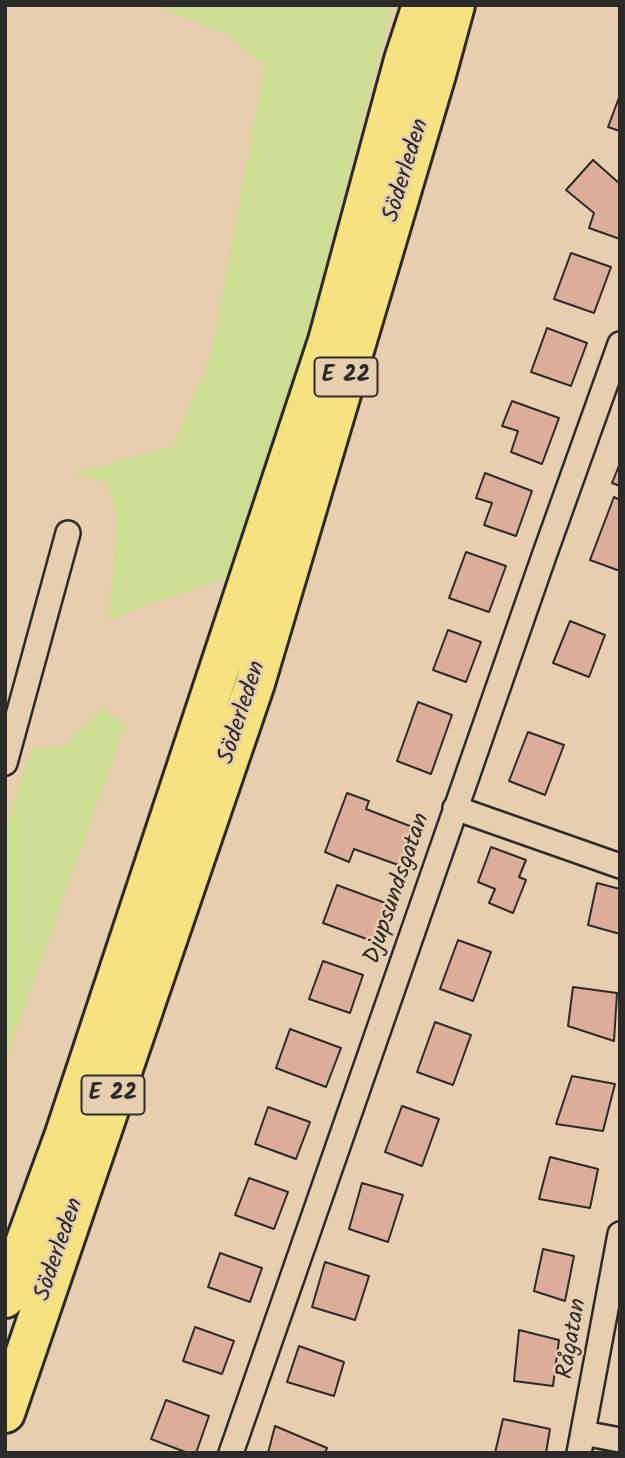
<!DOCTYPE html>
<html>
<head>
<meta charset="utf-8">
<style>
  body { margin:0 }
  #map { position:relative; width:625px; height:1458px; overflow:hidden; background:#e6ceaf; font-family:Kalam,sans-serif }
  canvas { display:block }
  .frame { position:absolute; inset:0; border:7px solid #2b2b2b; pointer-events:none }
</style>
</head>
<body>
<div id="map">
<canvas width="625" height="1458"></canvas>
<div class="frame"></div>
</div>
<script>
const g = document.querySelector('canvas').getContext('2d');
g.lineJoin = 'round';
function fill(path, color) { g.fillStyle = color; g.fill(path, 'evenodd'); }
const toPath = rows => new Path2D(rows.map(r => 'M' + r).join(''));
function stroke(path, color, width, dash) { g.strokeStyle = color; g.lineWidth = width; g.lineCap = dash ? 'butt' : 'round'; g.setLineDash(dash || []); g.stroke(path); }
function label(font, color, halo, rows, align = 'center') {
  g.font = font + ' Kalam,sans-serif'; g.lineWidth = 5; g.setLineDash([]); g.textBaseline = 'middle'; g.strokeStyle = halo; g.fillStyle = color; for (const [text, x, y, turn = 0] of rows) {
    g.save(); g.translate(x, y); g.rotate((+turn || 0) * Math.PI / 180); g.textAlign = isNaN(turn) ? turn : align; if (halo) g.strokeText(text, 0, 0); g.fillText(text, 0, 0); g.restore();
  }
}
const green = toPath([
  [152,5,393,5,296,377,228,577,138,608,108,621,118,519,108,483,73,473,173,446,212,351,265,65,227,34],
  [103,708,125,725,5,1063,5,831,31,749,64,746]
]);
const building = toPath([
  [620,95,620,131,608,127,620,95],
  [593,160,620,184,620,239,589,228,594,213,566,190,593,160],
  [571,253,611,267,594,313,554,299,571,253],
  [547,328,587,343,571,386,531,372,547,328],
  [512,401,559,418,542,464,511,452,518,431,502,426,512,401],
  [620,463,620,486,612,483,620,463],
  [485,473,532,491,516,536,484,525,492,503,476,498,485,473],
  [614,497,620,500,620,571,590,560,614,497],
  [466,552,506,566,489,612,449,598,466,552],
  [570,621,605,635,589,677,553,663,570,621],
  [448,630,481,642,466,682,433,670,448,630],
  [418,702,452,715,431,774,397,761,418,702],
  [528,732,564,745,545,795,509,781,528,732],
  [347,793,369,801,366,809,415,828,401,866,354,849,349,862,325,852,347,793],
  [491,847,526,860,519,877,526,880,513,913,489,903,495,889,478,882,491,847],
  [597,883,620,889,620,934,588,925,597,883],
  [337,885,388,904,375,942,323,923,337,885],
  [458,940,491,952,473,1001,440,989,458,940],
  [323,961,363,975,350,1013,309,999,323,961],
  [573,987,617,993,614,1041,568,1026,573,987],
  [435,1022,471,1035,453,1085,417,1072,435,1022],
  [290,1029,341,1048,326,1087,276,1068,290,1029],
  [572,1076,615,1084,603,1131,556,1124,572,1076],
  [402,1106,439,1119,422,1166,385,1152,402,1106],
  [268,1107,310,1122,296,1159,255,1144,268,1107],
  [550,1157,598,1169,590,1208,539,1199,550,1157],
  [249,1178,288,1192,274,1229,235,1215,249,1178],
  [362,1183,403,1195,388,1242,349,1229,362,1183],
  [543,1249,574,1256,565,1301,534,1291,543,1249],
  [220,1253,262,1268,250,1302,208,1287,220,1253],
  [325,1262,369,1276,355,1320,312,1307,325,1262],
  [195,1327,234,1341,222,1374,183,1361,195,1327],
  [519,1330,559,1340,553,1386,514,1381,519,1330],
  [299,1346,344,1362,334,1396,287,1382,299,1346],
  [166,1400,209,1416,196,1453,188,1453,151,1439,166,1400],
  [503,1419,550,1429,546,1453,495,1453,503,1419],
  [275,1426,327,1448,325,1453,268,1453,275,1426]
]);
const street = toPath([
  [5,763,68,533],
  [455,808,620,866],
  [583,1433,620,1440],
  [231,1453,544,556,620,344],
  [579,1453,620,1234]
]);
const highway = toPath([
  [5,1298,65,1134,328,341,404,60,422,5],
  [5,1413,255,683,437,71,455,5]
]);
const shields = [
  [346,377,63],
  [113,1095,63]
];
const shieldNames = [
  ["E 22",346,377],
  ["E 22",113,1095]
];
const streetNames = [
  ["Söderleden",408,171,-73],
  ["Söderleden",244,713,-72],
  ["Djupsundsgatan",399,889,-71],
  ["Söderleden",61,1250,-71],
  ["Rågatan",574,1339,-80]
];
fill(green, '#cdde92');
fill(building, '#dcad98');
stroke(building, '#2b2b2b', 2);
stroke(street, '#2b2b2b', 28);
stroke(highway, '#2b2b2b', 44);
stroke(street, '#e6ceaf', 23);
stroke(highway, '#f7e281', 38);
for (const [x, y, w] of shields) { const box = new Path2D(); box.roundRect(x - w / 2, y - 19.5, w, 39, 5); g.fillStyle = '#e6ceaf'; g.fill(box); stroke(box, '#2b2b2b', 2); }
label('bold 23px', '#2b2b2b', null, shieldNames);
label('24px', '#2b2b2b', '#e6ceaf', streetNames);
</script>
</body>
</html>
